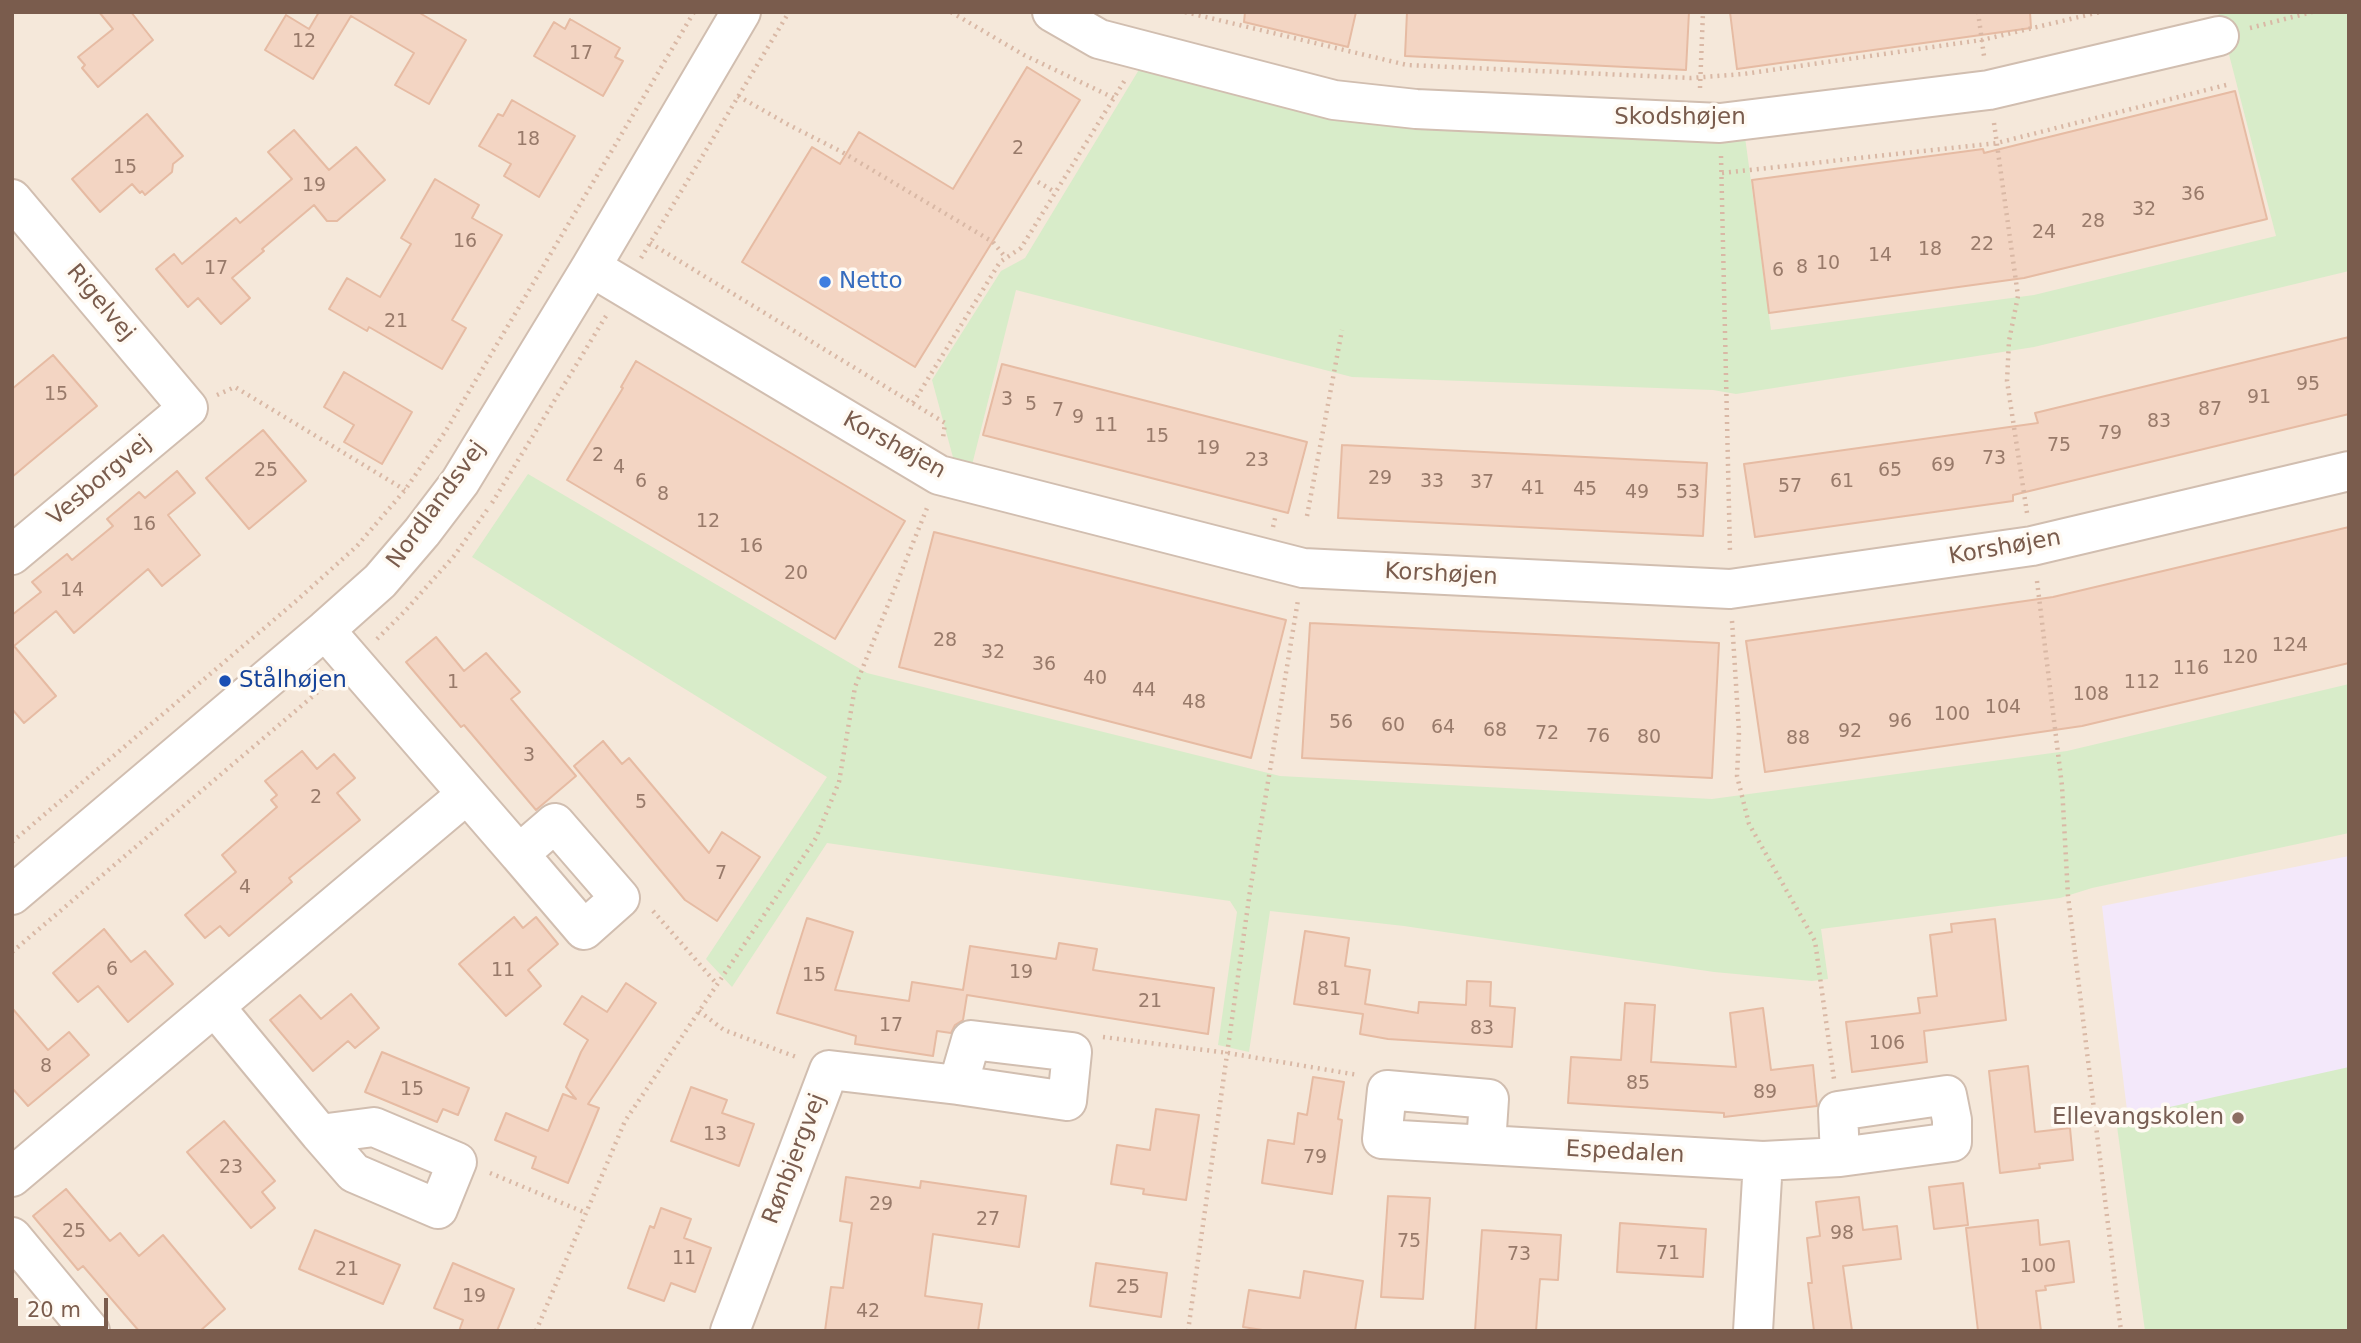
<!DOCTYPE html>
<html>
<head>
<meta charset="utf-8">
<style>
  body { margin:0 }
  #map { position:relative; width:2361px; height:1343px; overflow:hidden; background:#fdf6ec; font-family:"DejaVu Sans",sans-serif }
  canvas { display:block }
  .frame { position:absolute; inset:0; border:14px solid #7a5c4d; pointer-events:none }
  .scale { position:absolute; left:14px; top:1298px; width:94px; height:32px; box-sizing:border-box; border:4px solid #7a5c4d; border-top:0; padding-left:9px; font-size:21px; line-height:24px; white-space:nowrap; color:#7a5c4d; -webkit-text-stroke:5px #fffaf3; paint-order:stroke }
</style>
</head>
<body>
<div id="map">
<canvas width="2361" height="1343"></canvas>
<div class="frame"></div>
<div class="scale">20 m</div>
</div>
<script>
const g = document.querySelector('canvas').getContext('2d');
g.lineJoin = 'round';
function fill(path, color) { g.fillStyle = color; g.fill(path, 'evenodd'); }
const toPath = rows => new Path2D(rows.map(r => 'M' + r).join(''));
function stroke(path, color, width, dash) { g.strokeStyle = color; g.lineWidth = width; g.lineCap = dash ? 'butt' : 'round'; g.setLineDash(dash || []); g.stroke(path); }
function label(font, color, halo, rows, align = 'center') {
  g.font = font + ' "DejaVu Sans",sans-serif'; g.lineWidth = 7; g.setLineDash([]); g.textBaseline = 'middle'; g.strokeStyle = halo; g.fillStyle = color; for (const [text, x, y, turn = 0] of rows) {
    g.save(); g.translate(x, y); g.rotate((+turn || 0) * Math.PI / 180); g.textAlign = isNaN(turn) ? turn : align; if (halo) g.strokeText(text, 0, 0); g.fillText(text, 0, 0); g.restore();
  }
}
const residential = toPath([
  [12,12,2349,12,2349,1331,12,1331]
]);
const education = toPath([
  [2349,856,2349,1331,2154,1331,2102,906]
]);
const green = toPath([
  [2218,12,2349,12,2349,271,2034,347,1736,394,1713,390,1352,377,1016,290,972,465,954,461,932,380,1001,271,1025,258,1140,68,1326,117,1402,128,1711,138,1745,137,1771,330,2034,295,2276,236],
  [528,474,867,673,1280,776,1712,799,2067,751,2349,684,2349,833,2092,888,2060,898,1821,929,1828,979,1812,981,1714,972,1404,926,1270,911,1249,1052,1218,1045,1237,912,1230,901,827,843,732,987,706,959,827,777,472,557],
  [2349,1067,2349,1331,2145,1331,2116,1119]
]);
const building = toPath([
  [99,12,131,12,153,40,98,87,82,68,85,65,78,57,113,29,99,12],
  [319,12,418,12,466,40,429,104,395,85,414,53,351,16,313,79,265,50,286,15,309,29,319,12],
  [1245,12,1356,12,1348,47,1244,22,1245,12],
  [1407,12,1689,12,1686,70,1405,56,1407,12],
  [1730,12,2030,12,2031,28,1737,69,1730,12],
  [570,19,620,48,615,57,623,61,603,96,534,56,554,22,565,29,570,19],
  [1027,67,1080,100,915,367,742,262,812,147,840,164,859,132,953,189,1027,67],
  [2235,91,2267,219,2024,278,1769,313,1752,180,1983,149,1984,153,2235,91],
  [512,100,575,136,539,197,504,176,511,164,479,146,498,114,503,116,512,100],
  [147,114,183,156,173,164,172,172,145,195,142,191,140,193,132,184,100,212,72,179,147,114],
  [294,130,329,170,356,147,385,180,337,221,327,221,314,205,262,249,264,251,232,278,250,298,221,324,198,298,188,307,156,269,174,254,182,264,236,218,240,223,292,179,268,152,294,130],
  [435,179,479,205,472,218,502,235,452,320,466,328,442,369,369,327,367,331,329,309,347,278,380,297,411,244,401,238,435,179],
  [2349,337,2349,414,2013,495,2013,501,1755,537,1744,464,2038,423,2035,413,2349,337],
  [53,355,97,406,12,477,12,389,53,355],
  [636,361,905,521,835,639,567,480,623,388,621,387,636,361],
  [1002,364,1307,442,1288,513,983,435,1002,364],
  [344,372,412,412,382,464,344,442,354,425,324,407,344,372],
  [263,430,306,481,249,529,206,478,263,430],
  [1342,445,1707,463,1703,536,1338,518,1342,445],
  [177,471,195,493,168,515,200,555,162,586,148,569,74,633,56,611,14,646,56,696,24,723,12,709,12,615,41,592,32,582,67,554,72,560,113,526,107,519,139,492,145,498,177,471],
  [2349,527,2349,663,2082,726,1765,772,1746,641,2053,597,2349,527],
  [934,532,1286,620,1251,758,899,667,934,532],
  [1310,623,1719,643,1712,778,1302,758,1310,623],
  [436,637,464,671,486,653,520,692,511,699,576,776,536,810,464,725,461,727,406,662,436,637],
  [603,741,622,764,629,758,709,853,722,832,760,857,717,921,685,900,574,766,603,741],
  [302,751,317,769,334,754,355,778,337,793,360,820,289,878,292,882,229,936,220,926,205,938,185,915,236,872,222,855,277,807,271,800,277,795,265,781,302,751],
  [514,917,523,928,536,917,558,944,528,970,541,986,506,1016,459,964,514,917],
  [807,918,853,932,835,990,909,1001,912,982,963,990,970,946,1056,959,1059,943,1097,949,1093,970,1214,988,1208,1034,967,995,963,1020,955,1025,951,1033,937,1031,933,1056,855,1044,856,1036,777,1013,807,918],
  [1995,919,2006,1020,1924,1031,1927,1062,1852,1072,1846,1022,1920,1013,1918,998,1937,996,1930,935,1952,932,1951,924,1995,919],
  [104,929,131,962,145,951,173,984,128,1022,98,986,78,1002,53,973,104,929],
  [1305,931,1349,938,1345,966,1370,970,1365,1004,1418,1013,1419,1002,1466,1005,1467,981,1491,982,1490,1006,1515,1008,1512,1047,1388,1039,1360,1034,1363,1014,1294,1004,1305,931],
  [626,983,656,1003,588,1104,599,1108,568,1183,532,1168,536,1157,495,1140,506,1113,548,1131,563,1094,576,1099,566,1087,581,1052,588,1040,564,1024,582,996,607,1012,626,983],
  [351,994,379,1028,355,1048,348,1041,313,1071,270,1020,300,995,321,1019,351,994],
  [1625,1003,1655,1005,1651,1062,1736,1067,1730,1013,1763,1008,1771,1070,1813,1065,1817,1106,1724,1117,1724,1113,1568,1103,1571,1057,1621,1060,1625,1003],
  [12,1008,48,1050,69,1032,89,1055,28,1106,12,1088,12,1008],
  [382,1052,469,1088,458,1115,443,1109,437,1122,365,1092,382,1052],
  [2028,1066,2035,1132,2070,1128,2073,1160,2039,1164,2040,1168,2000,1173,1989,1071,2028,1066],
  [1313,1077,1344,1082,1338,1119,1342,1120,1332,1194,1262,1183,1268,1140,1294,1144,1298,1113,1307,1115,1313,1077],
  [691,1087,727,1100,722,1113,754,1124,739,1166,671,1141,691,1087],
  [1156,1109,1199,1115,1186,1200,1143,1194,1144,1189,1111,1184,1117,1145,1150,1150,1156,1109],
  [224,1121,275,1181,262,1192,275,1208,251,1228,187,1152,224,1121],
  [846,1177,920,1188,921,1181,1026,1196,1019,1247,933,1234,925,1296,982,1304,978,1331,825,1331,831,1287,843,1288,852,1223,840,1221,846,1177],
  [1963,1183,1968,1225,1934,1229,1929,1187,1963,1183],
  [66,1189,110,1241,120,1233,139,1256,163,1235,225,1309,200,1331,139,1331,83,1266,78,1270,33,1216,66,1189],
  [1388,1196,1430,1198,1423,1299,1381,1297,1388,1196],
  [1859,1197,1863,1230,1897,1226,1901,1259,1843,1266,1852,1331,1814,1331,1808,1283,1812,1283,1807,1238,1820,1236,1816,1202,1859,1197],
  [661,1208,691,1219,684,1238,711,1248,695,1292,671,1283,664,1301,628,1288,650,1226,654,1228,661,1208],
  [2038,1220,2040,1245,2069,1241,2074,1282,2045,1286,2046,1290,2036,1291,2041,1331,1978,1331,1966,1228,2038,1220],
  [1620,1223,1706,1229,1703,1277,1617,1272,1620,1223],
  [315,1230,400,1265,383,1304,299,1269,315,1230],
  [1482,1230,1561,1235,1558,1280,1540,1279,1536,1331,1475,1331,1482,1230],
  [453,1263,514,1289,497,1331,459,1331,463,1320,434,1308,453,1263],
  [1096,1263,1167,1273,1161,1317,1090,1306,1096,1263],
  [1304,1271,1363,1281,1355,1331,1269,1331,1243,1327,1249,1290,1300,1298,1304,1271]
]);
const path = toPath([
  [951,12,1024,55,1114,98],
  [1185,12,1407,65,1691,78,1743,74,1982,40,2100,12],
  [1978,12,1984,56],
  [2250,28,2312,12],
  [1700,88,1703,12],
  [738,96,789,125,842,152,993,242,1006,258],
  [1994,123,2018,296,2009,341,2007,381,2027,513],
  [1721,156,1730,553],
  [1722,173,1997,143,2230,84],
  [1038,182,1055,192],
  [650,243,945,423,943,438],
  [641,258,789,12],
  [217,395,235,387,405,490],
  [913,403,1000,262,1021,248,1125,80],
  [492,503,606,316],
  [1307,516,1342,330],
  [1273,527,1276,514],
  [2037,581,2062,786,2068,896,2121,1331],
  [1732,621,1739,732,1737,776,1749,824,1815,941,1834,1079],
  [377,639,405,611,454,556,487,510],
  [12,842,295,602,357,546,405,490,445,432,694,12],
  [653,911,717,984],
  [12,952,326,685],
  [699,1011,724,1030,799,1058],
  [1103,1037,1228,1053,1358,1075],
  [490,1173,586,1213],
  [536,1331,625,1121,816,838,839,782,855,687,927,508],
  [1188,1331,1250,891,1298,600]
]);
const minor = toPath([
  [1052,12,1099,39,1334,100,1416,109,1720,123,1989,90,2219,36],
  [12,199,188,408,12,555],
  [591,267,939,475,1303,568,1730,589,2032,546,2349,471],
  [325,630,519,854,555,823,620,898,584,930,519,854],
  [12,895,325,630,380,581,422,532,460,482,591,267,741,12],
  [215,1007,320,1134,354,1173,438,1209,457,1162,374,1127,320,1134],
  [1486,1145,1489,1099,1387,1090,1382,1139,1486,1145,1763,1161,1840,1157,1952,1142,1952,1120,1947,1095,1838,1111,1840,1157],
  [12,1177,467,794],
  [12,1237,90,1331],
  [730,1331,829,1070,958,1085,1067,1101,1072,1052,971,1040,958,1085],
  [1753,1331,1763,1161]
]);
const markers = [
  [825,282,7,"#3f7fe0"],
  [225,681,7,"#1a4fb4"],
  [2238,1118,7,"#8d6e63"]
];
const numberNames = [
  ["12",304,42],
  ["17",581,54],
  ["18",528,140],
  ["2",1018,149],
  ["15",125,168],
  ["19",314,186],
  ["36",2193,195],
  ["32",2144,210],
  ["28",2093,222],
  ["24",2044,233],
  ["16",465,242],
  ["22",1982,245],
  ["18",1930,250],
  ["14",1880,256],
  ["10",1828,264],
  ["8",1802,268],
  ["17",216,269],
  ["6",1778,271],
  ["21",396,322],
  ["95",2308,385],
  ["15",56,395],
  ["91",2259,398],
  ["3",1007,400],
  ["5",1031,405],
  ["87",2210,410],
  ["7",1058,411],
  ["9",1078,418],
  ["83",2159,422],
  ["11",1106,426],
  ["79",2110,434],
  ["15",1157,437],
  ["75",2059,446],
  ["19",1208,449],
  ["2",598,456],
  ["73",1994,459],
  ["23",1257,461],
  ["69",1943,466],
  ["4",619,468],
  ["25",266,471],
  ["65",1890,471],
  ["29",1380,479],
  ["6",641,482],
  ["33",1432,482],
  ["61",1842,482],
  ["37",1482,483],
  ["57",1790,487],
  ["41",1533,489],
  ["45",1585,490],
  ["49",1637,493],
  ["53",1688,493],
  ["8",663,495],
  ["12",708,522],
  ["16",144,525],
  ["16",751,547],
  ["20",796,574],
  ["14",72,591],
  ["28",945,641],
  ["124",2290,646],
  ["32",993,653],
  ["120",2240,658],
  ["36",1044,665],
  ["116",2191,669],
  ["40",1095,679],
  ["1",453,683],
  ["112",2142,683],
  ["44",1144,691],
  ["108",2091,695],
  ["48",1194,703],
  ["104",2003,708],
  ["100",1952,715],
  ["96",1900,722],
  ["56",1341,723],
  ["60",1393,726],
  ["64",1443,728],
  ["68",1495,731],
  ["92",1850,732],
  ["72",1547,734],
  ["76",1598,737],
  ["80",1649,738],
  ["88",1798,739],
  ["3",529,756],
  ["2",316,798],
  ["5",641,803],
  ["7",721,874],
  ["4",245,888],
  ["6",112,970],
  ["11",503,971],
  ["19",1021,973],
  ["15",814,976],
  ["81",1329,990],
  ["21",1150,1002],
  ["17",891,1026],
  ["83",1482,1029],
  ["106",1887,1044],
  ["8",46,1067],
  ["85",1638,1084],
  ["15",412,1090],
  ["89",1765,1093],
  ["13",715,1135],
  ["79",1315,1158],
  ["23",231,1168],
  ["29",881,1205],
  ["27",988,1220],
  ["25",74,1232],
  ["98",1842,1234],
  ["75",1409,1242],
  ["71",1668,1254],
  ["73",1519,1255],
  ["11",684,1259],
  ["100",2038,1267],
  ["21",347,1270],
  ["25",1128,1288],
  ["19",474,1297],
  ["42",868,1312]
];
const streetNames = [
  ["Skodshøjen",1680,118],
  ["Rigelvej",100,303,50],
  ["Korshøjen",894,446,29],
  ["Vesborgvej",100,481,-40],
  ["Nordlandsvej",437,505,-54],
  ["Korshøjen",2005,548,-10],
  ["Korshøjen",1441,575,3],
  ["Espedalen",1625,1153,3],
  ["Rønbjergvej",795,1159,-69]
];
const shopNames = [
  ["Netto",839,282]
];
const transitNames = [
  ["Stålhøjen",239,681]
];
const educationNames = [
  ["Ellevangskolen",2224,1118]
];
fill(residential, '#f5e8da');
fill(education, '#f3e8fa');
fill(green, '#d8ecc9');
fill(building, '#f3d5c3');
stroke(building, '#e6bba3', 2);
stroke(minor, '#d1beb0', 42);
stroke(path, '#d9b8a5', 4.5, [2, 5]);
stroke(minor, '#fff', 38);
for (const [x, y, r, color] of markers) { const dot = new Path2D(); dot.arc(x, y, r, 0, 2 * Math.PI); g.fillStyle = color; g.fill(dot); stroke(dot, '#fffaf3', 2.5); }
label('19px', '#987a6a', null, numberNames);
label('23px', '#7a5c4d', '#fffaf3', streetNames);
label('23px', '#366cbe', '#fffaf3', shopNames, 'left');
label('23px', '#164399', '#fffaf3', transitNames, 'left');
label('23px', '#785e54', '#fffaf3', educationNames, 'right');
</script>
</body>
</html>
